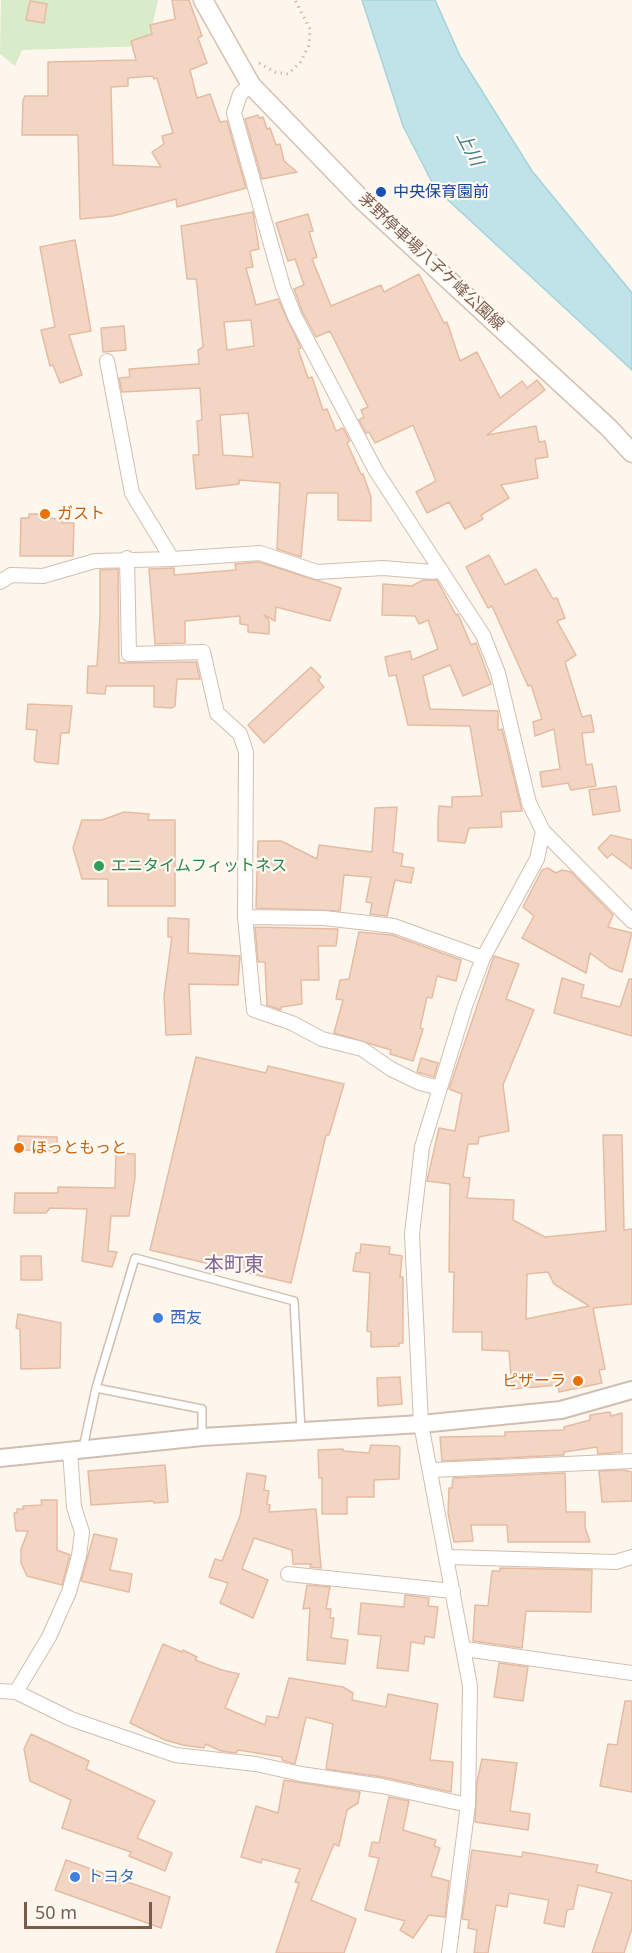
<!DOCTYPE html>
<html>
<head>
<meta charset="utf-8">
<style>
  body { margin:0 }
  #map { position:relative; width:632px; height:1953px; overflow:hidden; background:#fdf6ec; font-family:"Noto Sans",sans-serif }
  canvas { display:block }
  .scale { position:absolute; left:24px; top:1902px; width:128px; height:27px; box-sizing:border-box; border:3px solid #7a5c4d; border-top:0; padding-left:8px; font-size:18px; line-height:21px; white-space:nowrap; color:#7a5c4d; -webkit-text-stroke:4px #fffaf3; paint-order:stroke }
</style>
</head>
<body>
<div id="map">
<canvas width="632" height="1953"></canvas>
<div class="scale">50 m</div>
</div>
<script>
const g = document.querySelector('canvas').getContext('2d');
g.lineJoin = 'round';
function fill(path, color) { g.fillStyle = color; g.fill(path, 'evenodd'); }
const toPath = rows => new Path2D(rows.map(r => 'M' + r).join(''));
function stroke(path, color, width, dash) { g.strokeStyle = color; g.lineWidth = width; g.lineCap = dash ? 'butt' : 'round'; g.setLineDash(dash || []); g.stroke(path); }
function label(font, color, halo, rows, align = 'center') {
  g.font = font + ' "Noto Sans","Noto Sans JP",sans-serif'; g.lineWidth = 4.5; g.setLineDash([]); g.textBaseline = 'middle'; g.strokeStyle = halo; g.fillStyle = color; for (const [text, x, y, turn = 0] of rows) {
    g.save(); g.translate(x, y); g.rotate((+turn || 0) * Math.PI / 180); g.textAlign = isNaN(turn) ? turn : align; if (halo) g.strokeText(text, 0, 0); g.fillText(text, 0, 0); g.restore();
  }
}
const green = toPath([
  [1,0,158,0,148,46,22,50,15,66,0,54]
]);
const water = toPath([
  [362,0,435,0,460,56,532,171,632,293,632,370,435,188,403,126,362,0]
]);
const building = toPath([
  [172,0,189,0,202,36,198,38,207,63,190,70,197,98,210,94,220,122,227,121,246,188,177,207,176,199,113,216,80,219,78,135,22,135,23,100,25,96,48,96,48,62,136,60,131,41,152,34,150,25,175,19,172,0],
  [153,76,154,79,157,78,173,133,162,136,164,144,152,152,161,167,113,165,111,87,128,86,128,78,153,76],
  [30,1,47,4,44,23,26,20,30,1],
  [258,115,259,118,263,117,267,129,270,128,276,145,280,144,284,161,297,172,262,179,245,119,258,115],
  [253,212,259,249,250,251,253,267,246,268,256,305,278,299,301,348,298,349,308,378,312,377,323,410,327,409,336,431,343,428,350,441,347,443,361,474,363,474,371,497,371,521,338,520,338,493,307,493,301,557,277,549,280,483,239,480,239,484,196,489,193,455,199,455,197,421,202,420,200,388,122,392,119,378,130,377,129,369,199,364,198,350,203,347,197,285,196,279,187,279,181,226,253,212],
  [251,320,254,346,227,350,224,322,251,320],
  [248,413,253,457,223,455,220,415,248,413],
  [308,214,313,231,309,232,317,257,312,259,331,306,381,285,384,292,419,274,444,323,447,322,460,361,477,352,500,398,522,381,527,388,537,380,545,390,487,435,536,426,539,442,545,441,548,457,535,459,538,478,501,485,509,498,481,515,483,519,465,529,449,502,427,513,416,492,436,481,413,425,375,443,369,432,366,433,359,420,364,417,361,410,368,407,330,331,316,337,303,313,294,289,304,285,295,259,288,261,276,223,308,214],
  [75,240,91,331,69,335,82,375,60,383,53,365,50,366,41,330,55,327,40,247,75,240],
  [124,326,126,350,103,352,101,328,124,326],
  [29,514,45,514,45,518,62,519,62,523,74,523,73,556,20,556,21,518,29,518,29,514],
  [489,555,505,585,536,569,553,599,557,598,565,618,557,621,576,655,565,662,582,717,591,715,594,732,582,733,586,765,592,764,596,786,571,790,568,783,542,787,540,772,560,769,554,729,535,736,533,722,542,719,531,685,528,686,492,606,488,608,466,567,489,555],
  [259,562,341,588,330,621,276,607,275,621,264,615,269,621,269,634,248,632,248,625,240,624,240,616,185,621,185,643,155,644,149,569,174,568,174,575,236,570,235,564,259,562],
  [118,569,119,663,196,662,200,679,177,679,175,706,172,708,154,707,154,686,106,686,105,694,87,693,88,666,97,666,100,617,100,570,118,569],
  [423,580,437,580,456,615,458,614,471,645,476,643,491,684,463,696,450,665,423,676,430,709,498,711,498,730,502,729,522,811,501,812,502,827,469,828,465,843,438,841,438,821,439,806,452,807,452,797,482,796,470,726,408,725,396,675,389,676,385,657,410,651,412,660,438,649,428,620,419,624,415,616,382,615,383,584,412,586,423,580],
  [311,667,321,677,318,680,324,687,264,743,248,725,311,667],
  [28,704,72,706,69,733,61,733,58,764,36,762,34,759,37,730,26,729,28,704],
  [616,786,620,811,593,815,589,790,616,786],
  [397,807,393,852,403,854,401,866,414,868,411,883,395,880,387,916,370,914,372,903,366,902,371,877,344,875,340,911,256,908,258,841,281,841,317,859,319,845,372,852,375,808,397,807],
  [124,812,149,814,148,820,175,820,175,906,108,906,108,879,82,879,73,848,82,820,102,820,124,812],
  [611,835,632,840,632,869,612,854,607,858,598,848,611,835],
  [548,868,556,873,562,870,571,872,613,915,608,927,632,933,622,972,610,968,590,953,586,973,522,938,534,916,523,907,542,870,548,868],
  [168,918,189,919,188,953,240,956,238,985,189,984,191,1034,166,1035,164,996,172,937,168,937,168,918],
  [255,927,338,929,336,946,318,946,319,980,301,980,302,1004,281,1007,281,1010,267,1005,265,962,258,962,255,927],
  [359,932,392,935,461,960,456,981,437,976,432,998,427,997,420,1028,423,1029,413,1061,390,1054,391,1050,334,1033,343,1000,336,999,340,980,349,979,359,932],
  [494,956,519,964,506,999,534,1010,503,1085,509,1131,479,1137,478,1144,468,1144,463,1177,470,1178,467,1198,514,1200,513,1220,545,1237,606,1231,603,1135,622,1135,624,1230,632,1229,632,1304,593,1308,605,1369,599,1370,602,1383,559,1392,558,1385,512,1389,509,1351,482,1350,482,1332,453,1332,454,1272,449,1272,450,1184,427,1181,439,1128,455,1131,462,1094,449,1089,494,956],
  [548,1272,554,1284,589,1306,526,1319,527,1274,548,1272],
  [562,978,584,985,581,997,620,1007,629,979,632,979,632,1036,554,1013,562,978],
  [196,1057,266,1073,268,1066,344,1084,329,1135,326,1135,291,1283,150,1250,196,1057],
  [421,1058,438,1063,434,1077,417,1072,421,1058],
  [18,1136,57,1137,57,1151,18,1150,18,1136],
  [116,1153,135,1154,135,1177,129,1216,111,1216,108,1251,117,1252,112,1267,82,1261,87,1209,50,1208,46,1213,14,1213,15,1193,58,1193,58,1187,115,1188,116,1153],
  [361,1244,390,1247,389,1254,402,1256,400,1277,403,1277,403,1343,399,1343,399,1346,371,1347,371,1332,367,1331,370,1273,353,1271,356,1253,360,1253,361,1244],
  [21,1256,41,1256,42,1280,21,1280,21,1256],
  [18,1314,61,1323,60,1368,21,1369,20,1329,16,1328,18,1314],
  [400,1377,402,1404,378,1406,377,1378,400,1377],
  [610,1412,611,1416,622,1413,622,1452,598,1454,597,1447,564,1452,564,1455,442,1461,440,1437,505,1436,505,1432,564,1430,564,1427,590,1420,590,1415,610,1412],
  [371,1445,398,1446,400,1448,399,1479,374,1480,374,1497,347,1497,347,1514,322,1514,322,1478,319,1478,318,1450,343,1449,343,1451,369,1453,371,1445],
  [165,1465,168,1502,154,1503,153,1501,91,1505,88,1471,165,1465],
  [623,1470,632,1472,632,1501,602,1502,599,1471,623,1470],
  [247,1473,266,1476,264,1490,269,1491,267,1504,270,1505,269,1512,316,1509,321,1568,310,1567,311,1564,293,1564,292,1550,254,1538,242,1569,268,1580,253,1618,220,1603,228,1583,209,1577,215,1559,222,1561,240,1516,247,1473],
  [565,1473,566,1512,585,1512,585,1527,590,1542,508,1542,507,1525,471,1525,473,1541,454,1542,448,1513,449,1488,452,1488,453,1478,565,1473],
  [41,1500,57,1500,57,1550,70,1555,62,1585,27,1576,21,1563,21,1549,28,1531,16,1531,14,1513,17,1513,17,1509,24,1509,23,1506,42,1505,41,1500],
  [94,1534,117,1539,110,1570,132,1574,129,1592,81,1581,94,1534],
  [500,1568,592,1570,591,1612,526,1611,522,1648,473,1641,475,1605,488,1606,492,1571,500,1571,500,1568],
  [307,1585,330,1587,326,1609,331,1609,330,1618,334,1618,331,1638,348,1640,345,1664,307,1660,310,1608,303,1609,307,1585],
  [405,1595,429,1598,428,1606,438,1607,434,1638,425,1636,424,1644,411,1642,408,1671,377,1668,381,1636,358,1634,361,1603,404,1607,405,1595],
  [163,1644,182,1652,183,1650,197,1657,195,1660,222,1670,239,1674,225,1708,265,1725,267,1716,278,1718,289,1678,343,1687,353,1693,352,1700,386,1707,388,1694,438,1704,430,1760,453,1762,451,1792,383,1777,326,1769,333,1724,306,1717,295,1764,282,1760,282,1757,238,1750,236,1753,221,1751,206,1744,204,1748,183,1745,165,1740,130,1723,163,1644],
  [499,1663,528,1667,523,1701,494,1697,499,1663],
  [625,1701,632,1701,632,1792,600,1786,608,1744,617,1745,625,1701],
  [31,1734,89,1761,86,1769,155,1801,137,1838,172,1853,165,1871,129,1856,131,1852,62,1828,71,1800,30,1781,24,1749,31,1734],
  [482,1759,517,1763,510,1811,530,1814,528,1830,475,1822,477,1782,482,1759],
  [284,1780,360,1792,358,1803,347,1810,339,1846,334,1844,311,1900,356,1919,344,1953,276,1953,299,1883,295,1882,300,1869,262,1859,261,1863,241,1857,256,1806,278,1813,284,1780],
  [389,1797,409,1801,403,1830,436,1840,434,1846,440,1848,431,1876,449,1881,445,1917,429,1915,413,1938,400,1930,405,1921,365,1910,379,1858,369,1856,372,1842,379,1843,389,1797],
  [472,1850,522,1857,523,1852,598,1865,596,1872,632,1881,632,1928,624,1953,592,1953,612,1893,578,1885,573,1909,567,1910,564,1927,544,1923,549,1900,509,1893,507,1907,496,1905,488,1953,474,1953,477,1930,468,1928,469,1920,462,1919,472,1850],
  [66,1860,170,1897,161,1928,55,1890,66,1860]
]);
const path = toPath([
  [259,63,275,72,288,74,300,63,309,45,310,29,295,0]
]);
const service = toPath([
  [96,1388,135,1258,294,1301,301,1430],
  [83,1448,96,1388,202,1409,202,1437]
]);
const minor = toPath([
  [251,85,240,94,234,113,283,287,295,317,376,471,483,635,498,673,529,803,543,831,632,921],
  [107,361,132,493,172,559],
  [127,558,129,654,203,652,217,713,240,734,246,752,245,917,254,1010,292,1023,322,1039,362,1049,391,1069,420,1083,440,1088],
  [0,582,11,575,43,576,95,561,172,559,260,553,317,572,383,568,433,572,441,570],
  [245,917,324,918,394,926,483,958],
  [432,1470,632,1461],
  [448,1557,616,1562,632,1557],
  [288,1574,453,1591],
  [465,1649,632,1673],
  [0,1691,16,1692,71,1719,175,1755,256,1764,301,1774,382,1786,468,1805],
  [16,1692,49,1637,69,1592,79,1556,82,1532,74,1507,70,1451],
  [449,1953,468,1805,470,1686,421,1424,412,1234,422,1147,465,1006,483,958,537,859,543,831]
]);
const tertiary = toPath([
  [0,1458,202,1437,421,1424,561,1410,632,1390]
]);
const secondary = toPath([
  [203,0,251,85,363,201,609,428,632,453]
]);
const markers = [
  [381,192,6,"#1a4fb4"],
  [45,514,6,"#e8710a"],
  [99,866,6,"#2e9e5b"],
  [19,1148,6,"#e8710a"],
  [158,1318,6,"#3f7fe0"],
  [578,1381,6,"#e8710a"],
  [75,1877,6,"#3f7fe0"]
];
const transitNames = [
  ["中央保育園前",393,192]
];
const streetNames = [
  ["茅野停車場八子ケ峰公園線",431,262,43]
];
const foodNames = [
  ["ガスト",57,514],
  ["ほっともっと",31,1148],
  ["ピザーラ",566,1381,"right"]
];
const leisureNames = [
  ["エニタイムフィットネス",111,866]
];
const shopNames = [
  ["西友",170,1318],
  ["トヨタ",87,1877]
];
const waterNames = [
  ["上川",469,149,63]
];
const quarterNames = [
  ["本町東",234,1265]
];
fill(green, '#d8ecc9');
fill(water, '#bfe3e8');
stroke(water, '#a5d3da', 1.5);
fill(building, '#f3d5c3');
stroke(building, '#e6bba3', 1.5);
stroke(service, '#d1beb0', 10);
stroke(minor, '#d1beb0', 16);
stroke(tertiary, '#d1beb0', 20);
stroke(secondary, '#d6c0b0', 21);
stroke(path, '#d9b8a5', 3, [1.5, 4.5]);
stroke(service, '#fff', 7);
stroke(minor, '#fff', 14);
stroke(tertiary, '#fff', 16);
stroke(secondary, '#fff', 18);
for (const [x, y, r, color] of markers) { const dot = new Path2D(); dot.arc(x, y, r, 0, 2 * Math.PI); g.fillStyle = color; g.fill(dot); stroke(dot, '#fffaf3', 2); }
label('16px', '#164399', '#fffaf3', transitNames, 'left');
label('16px', '#7a5c4d', '#fffaf3', streetNames);
label('16px', '#c56008', '#fffaf3', foodNames, 'left');
label('16px', '#27864d', '#fffaf3', leisureNames, 'left');
label('16px', '#366cbe', '#fffaf3', shopNames, 'left');
label('italic 18px', '#437c86', '#fffaf3', waterNames);
label('20px', '#846695', '#fffaf3', quarterNames);
</script>
</body>
</html>
